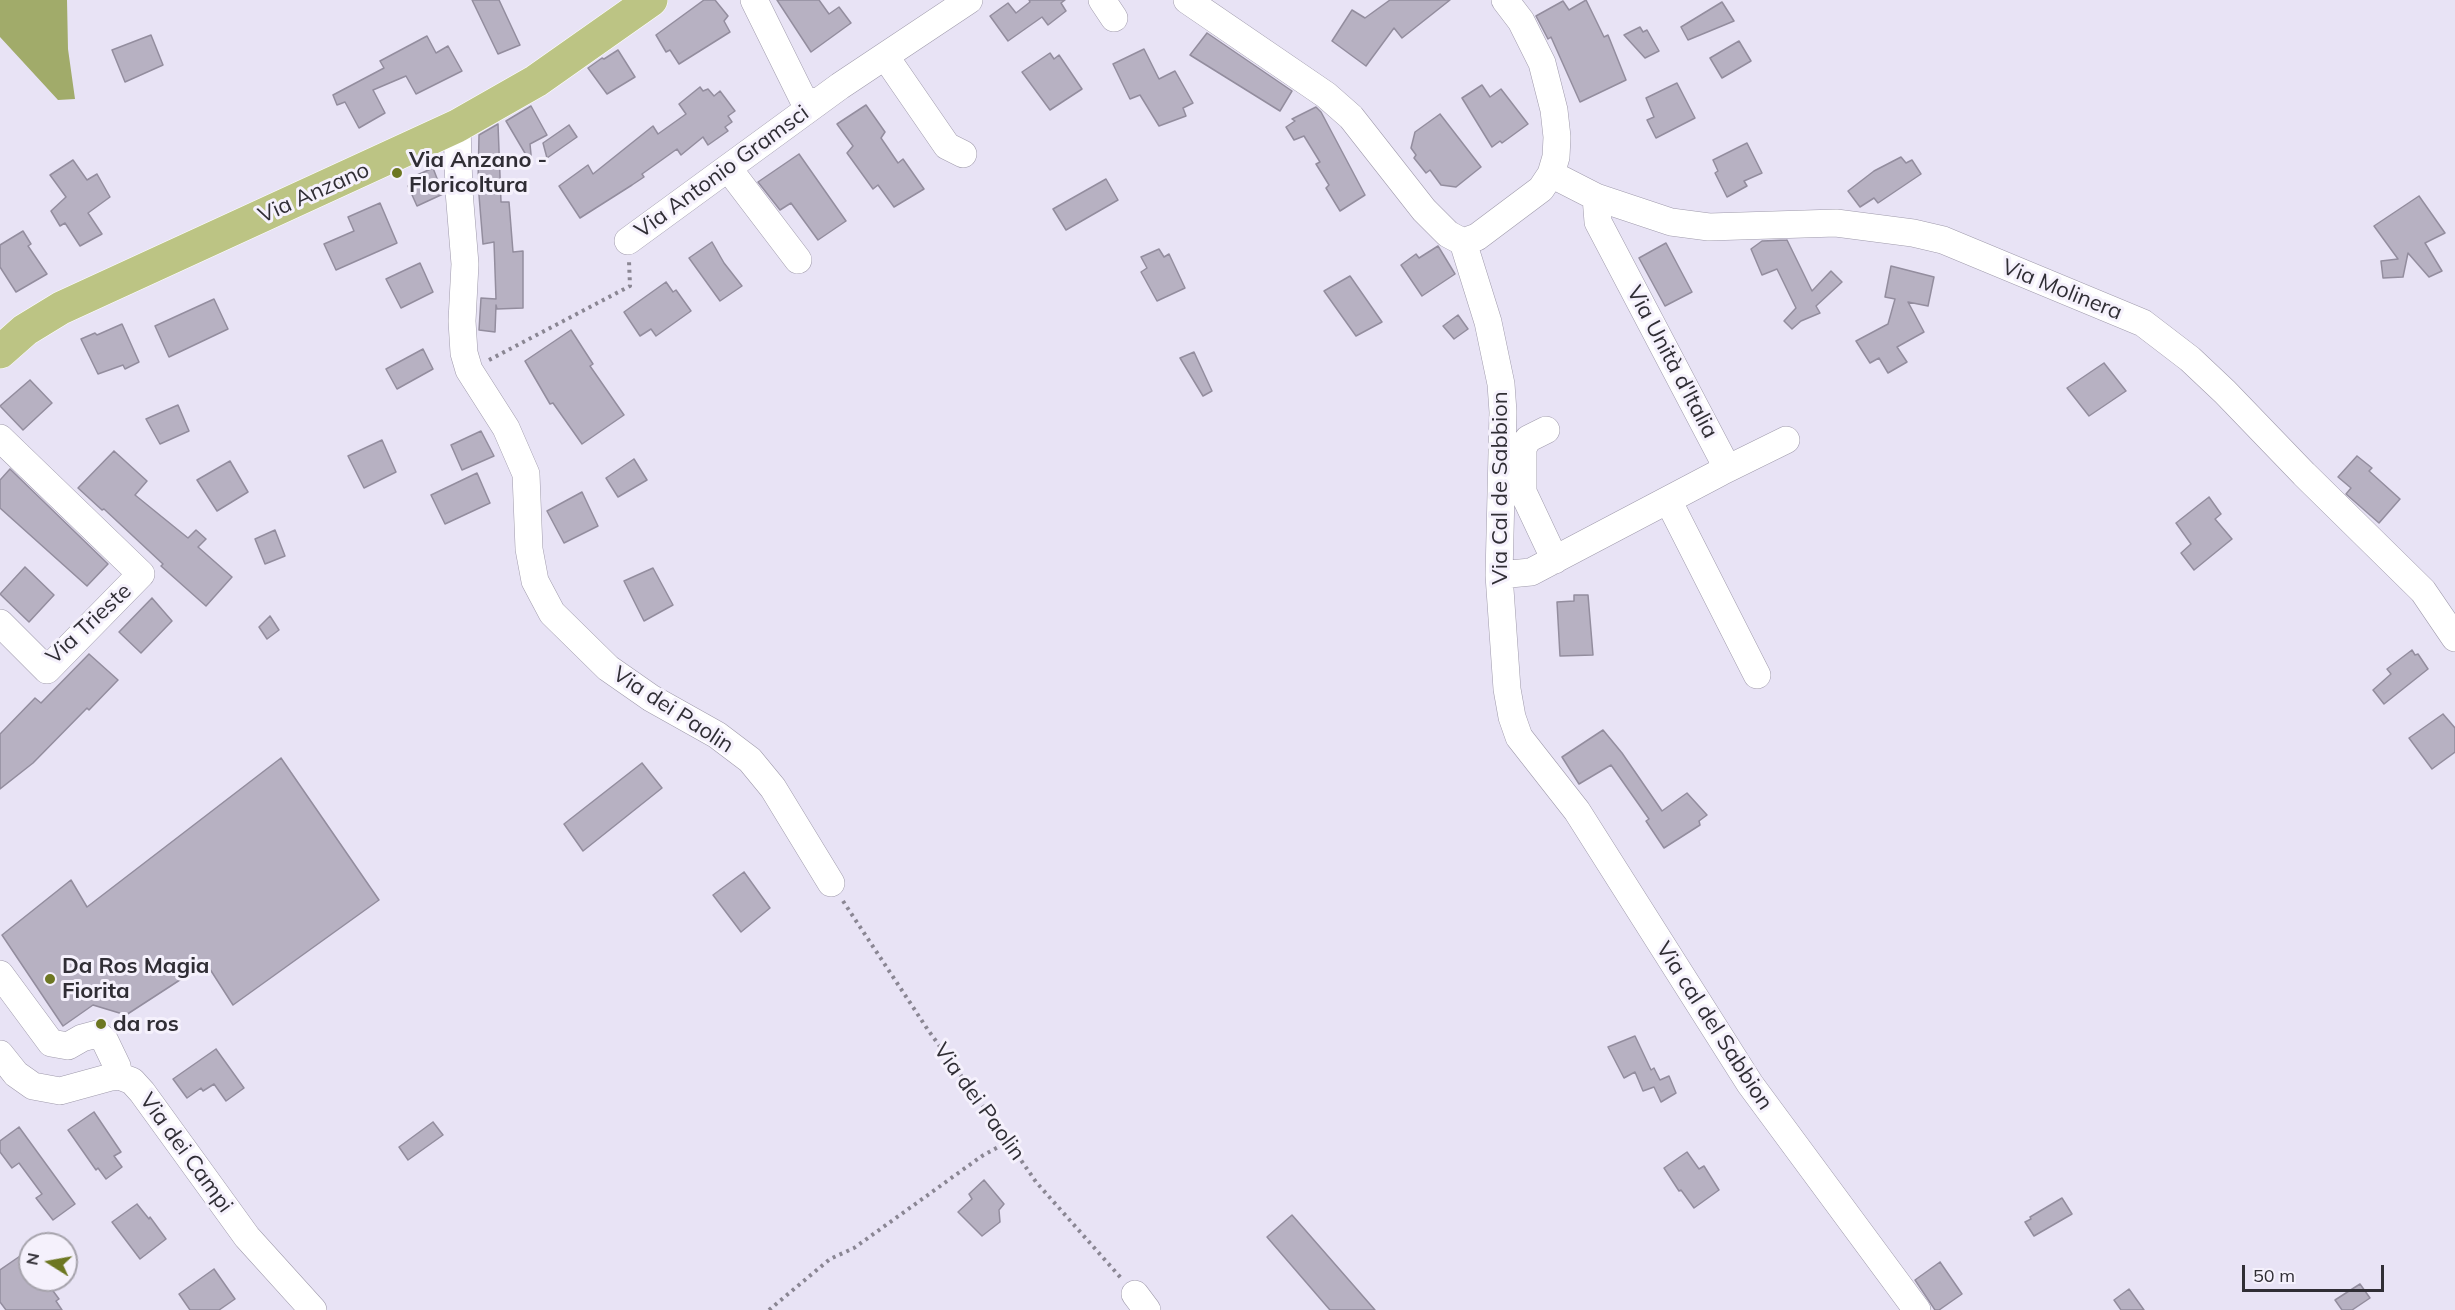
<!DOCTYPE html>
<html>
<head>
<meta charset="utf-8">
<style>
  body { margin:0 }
  #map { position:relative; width:2455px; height:1310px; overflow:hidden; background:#e8e3f5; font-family:Mulish,sans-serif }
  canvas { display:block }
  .north { position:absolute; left:18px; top:1232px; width:60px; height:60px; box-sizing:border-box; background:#f5f1fc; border:2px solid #a6a3ac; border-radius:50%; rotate:281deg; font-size:16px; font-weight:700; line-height:24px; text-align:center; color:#302e35 }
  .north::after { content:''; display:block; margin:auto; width:21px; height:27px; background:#6d7722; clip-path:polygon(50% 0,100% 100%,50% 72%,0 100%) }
  .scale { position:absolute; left:2242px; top:1265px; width:142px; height:27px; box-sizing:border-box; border:3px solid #302e35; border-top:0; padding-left:8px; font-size:18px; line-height:21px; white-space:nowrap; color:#302e35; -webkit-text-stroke:4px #f5f1fc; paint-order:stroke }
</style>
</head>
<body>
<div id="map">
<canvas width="2455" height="1310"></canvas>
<div class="north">N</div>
<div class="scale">50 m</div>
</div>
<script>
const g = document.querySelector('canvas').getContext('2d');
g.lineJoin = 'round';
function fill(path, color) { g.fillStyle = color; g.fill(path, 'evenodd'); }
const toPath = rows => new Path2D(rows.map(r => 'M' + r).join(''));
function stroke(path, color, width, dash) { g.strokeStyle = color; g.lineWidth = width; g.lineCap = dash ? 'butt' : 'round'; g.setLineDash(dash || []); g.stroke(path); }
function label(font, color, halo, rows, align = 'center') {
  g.font = font + ' Mulish,sans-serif'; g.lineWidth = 6; g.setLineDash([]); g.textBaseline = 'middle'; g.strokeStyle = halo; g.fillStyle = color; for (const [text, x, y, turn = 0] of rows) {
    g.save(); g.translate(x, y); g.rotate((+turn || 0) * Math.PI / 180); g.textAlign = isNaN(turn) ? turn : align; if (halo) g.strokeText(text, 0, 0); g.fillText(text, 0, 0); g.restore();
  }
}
const forest = toPath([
  [0,0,67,0,68,49,75,99,58,100,0,37]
]);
const building = toPath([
  [472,0,499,0,520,45,498,54,472,0],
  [704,0,715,0,728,16,724,21,730,32,679,64,670,50,666,52,656,35,704,0],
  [777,0,819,0,829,14,839,7,851,23,811,52,777,0],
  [1029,0,1065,0,1061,3,1066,11,1048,25,1042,17,1008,41,990,16,1008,3,1016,13,1030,2,1029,0],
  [1390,0,1450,0,1402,38,1394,28,1366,66,1332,41,1352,10,1365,18,1390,0],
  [1586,0,1604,37,1608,35,1626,80,1580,102,1551,37,1548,39,1536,16,1563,1,1569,10,1586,0],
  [1722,2,1734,21,1688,40,1681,27,1722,2],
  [1640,27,1643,32,1647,30,1659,51,1645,58,1624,35,1640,27],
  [1207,33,1292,91,1280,111,1190,55,1207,33],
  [151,35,163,65,125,82,112,50,151,35],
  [427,36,436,53,448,46,462,71,416,94,406,76,373,90,385,113,359,128,345,102,337,105,333,95,384,68,380,61,427,36],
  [1739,41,1751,61,1722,78,1710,58,1739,41],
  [1144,49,1159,79,1175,71,1193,103,1183,108,1186,116,1159,126,1140,95,1130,99,1113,64,1144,49],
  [618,50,635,77,607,94,588,68,602,58,604,59,618,50],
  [1050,53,1054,59,1059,55,1082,89,1050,110,1022,72,1050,53],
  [1677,83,1695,118,1656,138,1647,120,1654,117,1646,98,1677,83],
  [1482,85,1490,97,1501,89,1528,124,1502,143,1500,141,1492,147,1462,98,1482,85],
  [700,87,703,91,708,89,714,96,720,91,735,111,728,116,732,122,725,127,728,131,708,145,703,137,681,155,677,149,642,174,644,177,632,185,580,218,559,186,588,165,593,174,653,126,658,134,686,114,679,104,700,87],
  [866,105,885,132,881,138,898,163,903,159,924,189,894,207,878,185,873,189,847,153,853,146,837,124,866,105],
  [531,106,547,135,530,144,532,165,506,121,531,106],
  [1316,107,1321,112,1365,195,1340,211,1326,188,1329,185,1316,164,1320,162,1304,136,1294,140,1286,127,1295,121,1292,119,1316,107],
  [1440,114,1481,167,1456,187,1441,185,1430,170,1426,173,1414,158,1416,155,1411,148,1415,132,1440,114],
  [498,124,501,202,509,202,513,252,523,251,523,308,497,309,496,305,495,332,479,330,481,298,496,299,494,242,483,244,478,183,479,135,498,124],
  [569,125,577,137,547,158,543,143,569,125],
  [1747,143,1762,173,1744,181,1747,186,1727,197,1715,173,1718,171,1713,160,1747,143],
  [799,154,846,221,818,240,791,203,780,210,758,182,799,154],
  [1901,157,1906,163,1912,160,1921,174,1878,203,1874,198,1860,207,1848,191,1874,171,1901,157],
  [73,160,87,180,97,174,110,197,88,213,102,234,80,246,65,223,60,226,51,211,66,197,50,175,73,160],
  [433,168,443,194,417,206,408,186,420,180,417,175,433,168],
  [1106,179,1118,200,1066,230,1053,209,1106,179],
  [2419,196,2445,233,2425,243,2442,271,2429,277,2408,253,2403,277,2383,278,2381,261,2398,259,2374,226,2419,196],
  [380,203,397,243,336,270,324,244,354,231,348,217,380,203],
  [23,231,31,244,28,246,47,274,16,292,0,267,0,245,23,231],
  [1787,240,1812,291,1831,271,1842,282,1816,306,1820,313,1801,321,1792,329,1784,321,1796,308,1777,269,1762,275,1751,249,1762,241,1787,240],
  [712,242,724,263,742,286,720,301,689,258,712,242],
  [1666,243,1692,292,1665,306,1639,258,1666,243],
  [1438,246,1455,274,1422,296,1401,265,1416,254,1419,258,1438,246],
  [1159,249,1164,257,1169,254,1185,288,1157,301,1141,272,1147,268,1141,257,1159,249],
  [420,263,433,292,401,308,386,279,420,263],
  [1891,266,1934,277,1928,306,1908,302,1924,332,1897,347,1907,362,1888,373,1879,358,1870,363,1856,341,1888,324,1895,299,1885,297,1891,266],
  [1350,276,1382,322,1356,336,1324,291,1350,276],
  [666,282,673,292,676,290,691,311,656,336,651,329,640,336,624,312,666,282],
  [214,299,228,329,169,357,155,326,214,299],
  [1458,315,1468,329,1454,339,1443,326,1458,315],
  [122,324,139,362,125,369,123,365,98,374,81,339,95,333,97,335,122,324],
  [571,330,593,364,590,366,624,415,582,444,553,403,550,404,525,361,571,330],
  [423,349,433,369,397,389,386,369,423,349],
  [1194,352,1212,391,1203,396,1180,358,1194,352],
  [2104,363,2126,391,2089,416,2067,388,2104,363],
  [30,380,52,403,23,430,0,406,30,380],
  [178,405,189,431,160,444,146,419,178,405],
  [481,431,494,456,462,470,451,445,481,431],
  [382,440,396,472,364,488,348,456,382,440],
  [114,451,147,481,135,495,188,538,196,530,206,539,198,547,232,577,206,606,161,566,163,564,104,509,102,510,78,488,114,451],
  [2357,456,2372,468,2369,471,2400,499,2379,523,2346,494,2351,488,2338,477,2357,456],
  [634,459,647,480,618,497,606,478,634,459],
  [230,461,248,492,217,511,197,480,230,461],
  [10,469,108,564,87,586,0,508,0,480,10,469],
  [477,473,490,503,445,524,431,495,477,473],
  [582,492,598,526,564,543,547,511,582,492],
  [2209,497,2221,514,2215,519,2232,539,2194,570,2181,553,2191,544,2176,523,2209,497],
  [275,530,285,556,265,564,255,539,275,530],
  [25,567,54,595,29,622,0,594,25,567],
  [653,568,673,605,644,621,624,581,653,568],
  [1574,595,1588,595,1593,655,1560,656,1557,602,1574,601,1574,595],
  [152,598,172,621,141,653,119,632,152,598],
  [270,616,279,630,267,639,259,627,270,616],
  [2412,650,2415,655,2418,654,2428,669,2384,704,2373,690,2391,674,2387,669,2412,650],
  [89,654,118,680,89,710,87,708,33,763,0,789,0,734,35,698,41,703,89,654],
  [2443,714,2455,728,2455,752,2432,769,2409,738,2443,714],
  [1603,730,1622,753,1662,811,1687,793,1707,815,1699,821,1700,825,1664,848,1646,821,1649,819,1611,765,1579,784,1562,757,1603,730],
  [281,758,379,900,233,1005,206,963,126,1015,93,1005,63,1026,2,935,71,880,87,907,281,758],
  [642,763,662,788,583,851,564,824,642,763],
  [744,872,770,908,741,932,713,895,744,872],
  [1635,1036,1651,1070,1654,1068,1660,1080,1669,1076,1676,1093,1661,1102,1654,1087,1643,1091,1635,1072,1624,1078,1608,1047,1635,1036],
  [216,1049,244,1088,226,1101,214,1084,203,1091,201,1088,187,1098,173,1079,216,1049],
  [94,1112,121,1152,114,1156,122,1167,106,1179,98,1168,96,1170,68,1130,94,1112],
  [433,1122,443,1135,408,1160,399,1147,433,1122],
  [19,1127,75,1204,53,1220,36,1198,42,1194,19,1163,12,1168,0,1152,0,1141,19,1127],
  [1687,1152,1699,1169,1704,1166,1719,1190,1694,1208,1681,1190,1679,1191,1664,1168,1687,1152],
  [984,1180,1004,1204,999,1210,1000,1222,982,1236,958,1212,972,1199,969,1194,984,1180],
  [2062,1198,2072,1214,2034,1236,2025,1222,2031,1219,2030,1217,2062,1198],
  [137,1204,149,1219,150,1217,166,1239,140,1259,112,1222,137,1204],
  [1292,1215,1375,1310,1330,1310,1267,1237,1292,1215],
  [23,1254,30,1265,30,1280,45,1280,59,1299,56,1301,62,1310,6,1310,0,1302,0,1270,23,1254],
  [1940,1262,1962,1294,1939,1310,1935,1310,1915,1280,1940,1262],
  [214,1269,235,1299,219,1310,190,1310,179,1294,214,1269],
  [2360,1284,2370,1298,2352,1310,2342,1310,2335,1300,2360,1284],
  [2129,1289,2144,1310,2121,1310,2114,1300,2129,1289]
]);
const path = toPath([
  [489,360,630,286,629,261],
  [843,901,928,1030,999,1128,1036,1182,1121,1278],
  [769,1310,830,1259,854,1248,982,1156,1009,1141]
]);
const minor = toPath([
  [754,0,803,99,817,103],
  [1102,0,1114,18],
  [1187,0,1326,95,1351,117,1424,210,1448,234,1463,242,1477,237,1541,189,1551,174,1556,157,1557,137,1554,110,1542,63,1521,21,1505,0],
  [885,56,947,146,963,154],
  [457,126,459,191,465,264,462,321,464,353,469,370,506,428,526,474,529,549,535,581,552,613,608,668,651,698,717,735,750,760,773,788,831,883],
  [728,168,798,260],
  [1551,174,1596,197,1671,222,1709,227,1836,223,1913,233,1943,240,2143,323,2190,359,2225,392,2304,474,2423,591,2455,638],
  [628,241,840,86,969,0],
  [1463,242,1488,322,1501,384,1503,412,1499,575,1507,689,1512,717,1519,737,1577,811,1750,1084,1917,1310],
  [1546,430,1528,439,1523,448,1523,492,1555,560],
  [0,438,141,574,47,670,0,623],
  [1721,472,1786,440],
  [1668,500,1757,675],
  [1499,575,1531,572,1721,472,1723,460,1598,222,1596,197],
  [0,974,51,1043,68,1046,82,1038,97,1034,105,1041,117,1066,119,1076],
  [0,1054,16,1074,33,1086,60,1091,111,1077,119,1076,132,1081,142,1092,247,1237,313,1310],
  [1135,1294,1147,1310]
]);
const major = toPath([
  [0,352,25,330,61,308,457,126,536,81,651,0]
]);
const markers = [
  [397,173,6,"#6d7722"],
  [50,979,6,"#6d7722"],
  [101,1024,6,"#6d7722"]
];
const poiNames = [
  ["Via Anzano -",409,160],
  ["Floricoltura",409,185],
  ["Da Ros Magia",62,966],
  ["Fiorita",62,991],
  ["da ros",113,1024]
];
const streetNames = [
  ["Via Antonio Gramsci",722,172,-36],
  ["Via Anzano",314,193,-24],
  ["Via Molinera",2062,290,22],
  ["Via Unità d'Italia",1672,362,62],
  ["Via Cal de Sabbion",1500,488,-90],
  ["Via Trieste",89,624,-43],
  ["Via dei Paolin",673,710,33],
  ["Via cal del Sabbion",1714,1026,57],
  ["Via dei Paolin",979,1102,54],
  ["Via dei Campi",186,1153,54]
];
fill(forest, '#a1ab6a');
fill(building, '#b7b1c2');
stroke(building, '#938d9e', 1.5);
stroke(minor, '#9f9aab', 28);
stroke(major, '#fff', 34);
stroke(path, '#8a8693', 4, [3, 4.5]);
stroke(minor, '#fff', 27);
stroke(major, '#bcc484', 33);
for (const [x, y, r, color] of markers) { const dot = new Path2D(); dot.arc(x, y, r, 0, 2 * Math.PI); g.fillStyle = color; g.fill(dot); stroke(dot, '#f5f1fc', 2); }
label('bold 22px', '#302e35', '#f5f1fc', poiNames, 'left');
label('22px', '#302e35', '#f5f1fc', streetNames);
</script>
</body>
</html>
